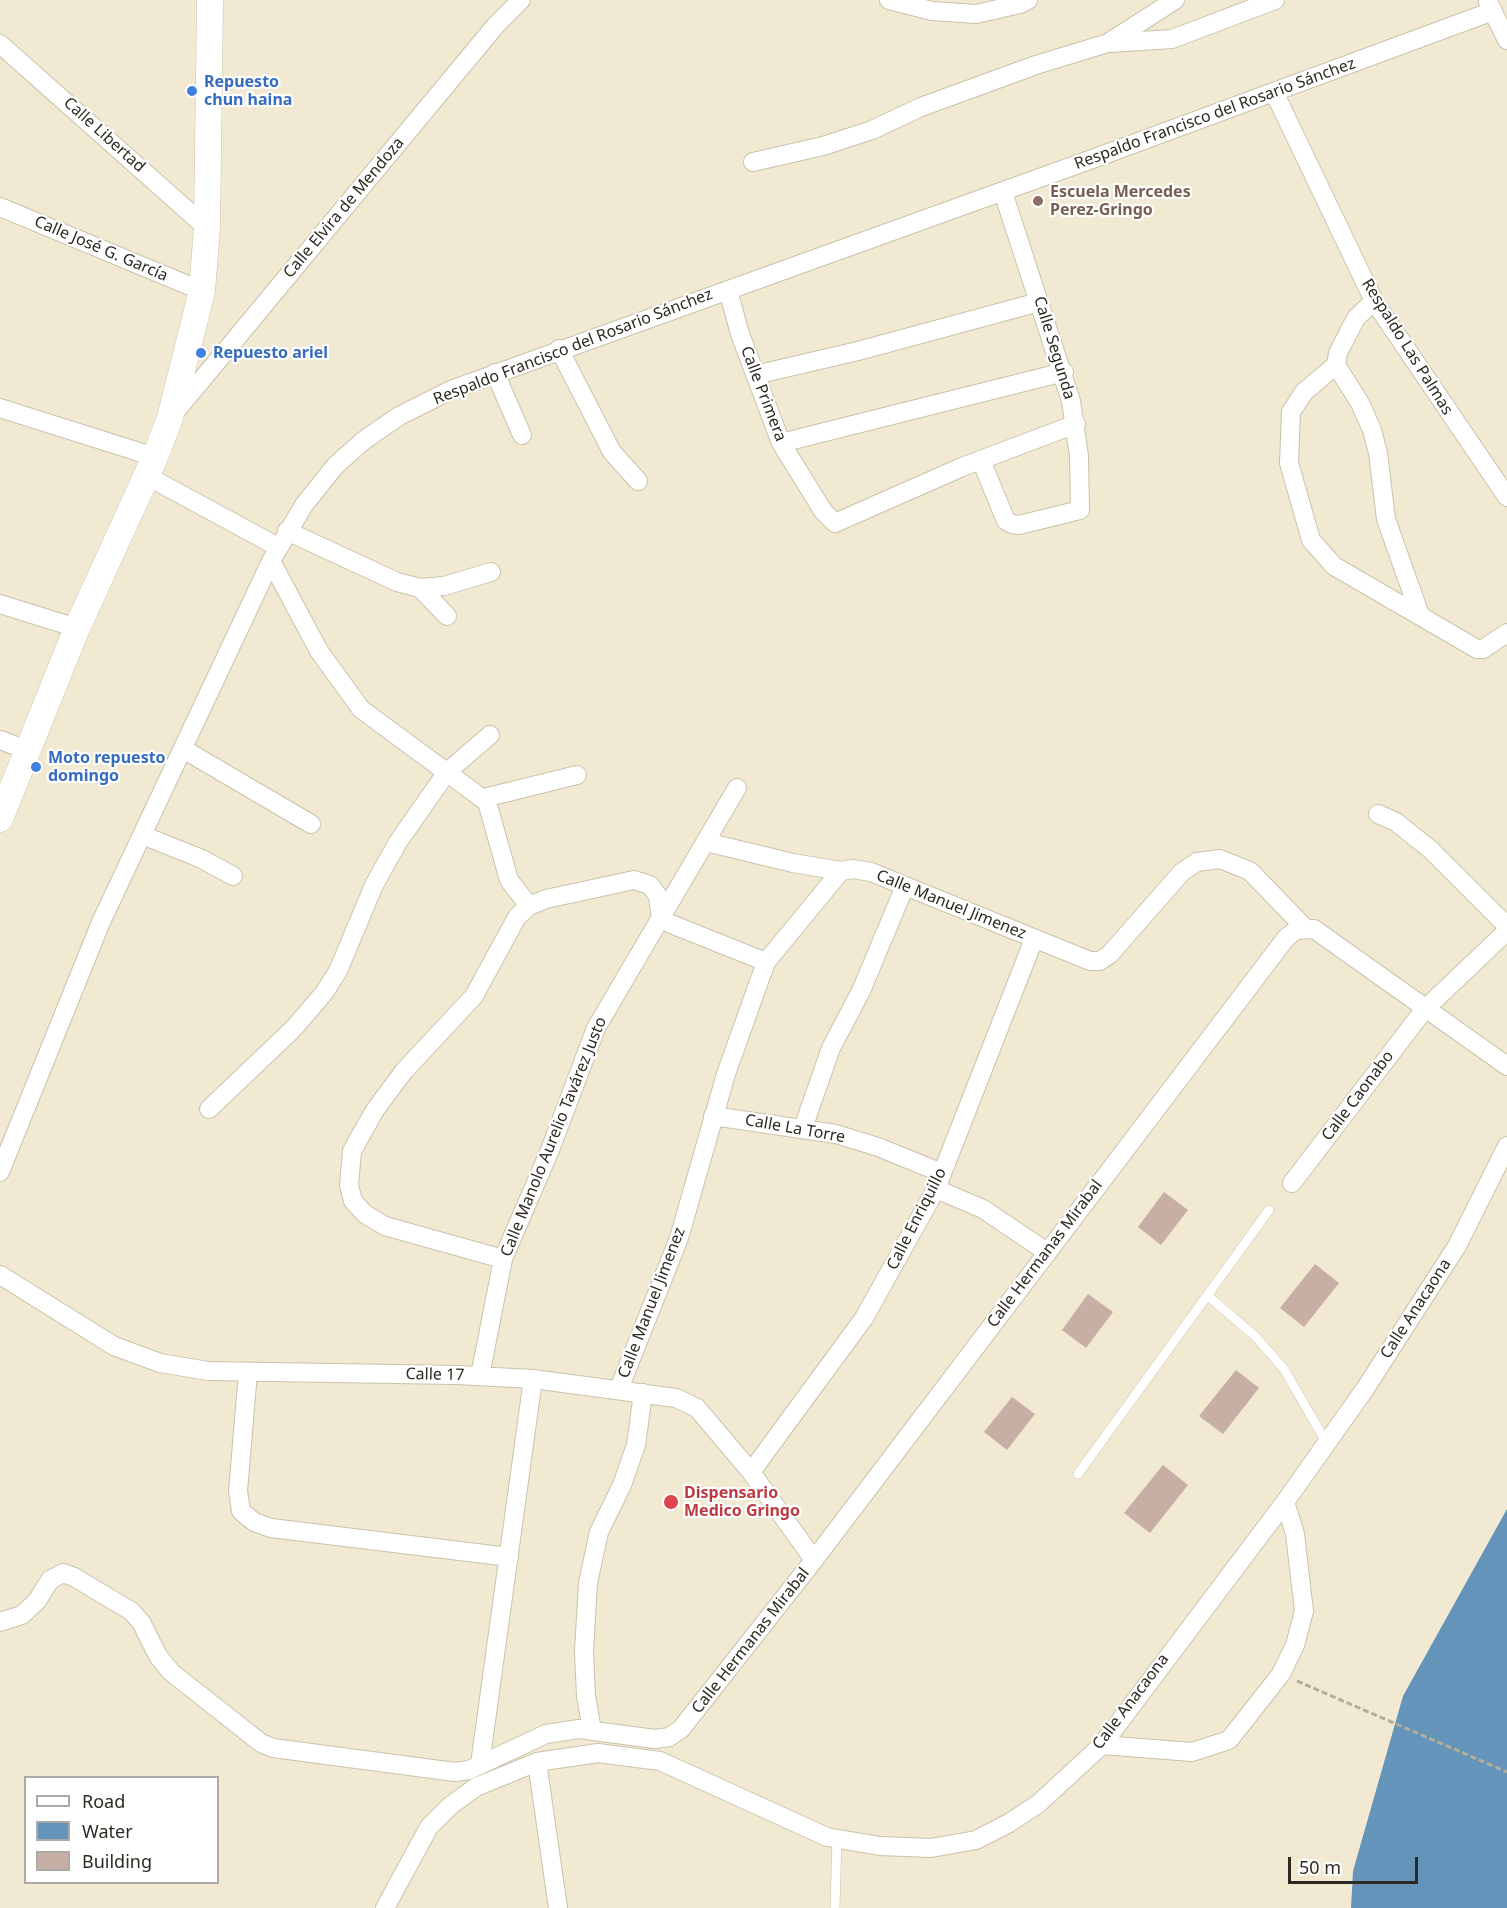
<!DOCTYPE html>
<html>
<head>
<meta charset="utf-8">
<style>
  body { margin:0 }
  #map { position:relative; width:1507px; height:1908px; overflow:hidden; background:#f2e9d2; font-family:"Noto Sans",sans-serif }
  canvas { display:block }
  .legend { position:absolute; left:24px; top:1776px; width:195px; height:108px; box-sizing:border-box; background:#fff; border:2px solid #abaaa6; margin:0; padding:8px 10px; list-style:none; font-size:18px; color:#2d2a21 }
  .legend li { display:flex; align-items:center; gap:12px; height:30px }
  .legend b { width:30px; border:2px solid #abaaa6 }
  .scale { position:absolute; left:1288px; top:1857px; width:130px; height:27px; box-sizing:border-box; border:3px solid #2d2a21; border-top:0; padding-left:8px; font-size:18px; line-height:21px; white-space:nowrap; color:#2d2a21; -webkit-text-stroke:4px #fff; paint-order:stroke }
</style>
</head>
<body>
<div id="map">
<canvas width="1507" height="1908"></canvas>
<ul class="legend">
<li><b style="height:8px;background:#fff"></b>Road</li>
<li><b style="height:16px;background:#6594bb"></b>Water</li>
<li><b style="height:16px;background:#c8afa5"></b>Building</li>
</ul>
<div class="scale">50 m</div>
</div>
<script>
const g = document.querySelector('canvas').getContext('2d');
g.lineJoin = 'round';
function fill(path, color) { g.fillStyle = color; g.fill(path, 'evenodd'); }
const toPath = rows => new Path2D(rows.map(r => 'M' + r).join(''));
function stroke(path, color, width, dash) { g.strokeStyle = color; g.lineWidth = width; g.lineCap = dash ? 'butt' : 'round'; g.setLineDash(dash || []); g.stroke(path); }
function label(font, color, halo, rows, align = 'center') {
  g.font = font + ' "Noto Sans",sans-serif'; g.lineWidth = 4.5; g.setLineDash([]); g.textBaseline = 'middle'; g.strokeStyle = halo; g.fillStyle = color; for (const [text, x, y, turn = 0] of rows) {
    g.save(); g.translate(x, y); g.rotate((+turn || 0) * Math.PI / 180); g.textAlign = isNaN(turn) ? turn : align; if (halo) g.strokeText(text, 0, 0); g.fillText(text, 0, 0); g.restore();
  }
}
const water = toPath([
  [1507,1509,1507,1908,1351,1908,1353,1871,1403,1696]
]);
const building = toPath([
  [1164,1192,1188,1210,1161,1245,1138,1227],
  [1315,1264,1339,1283,1304,1327,1280,1308],
  [1088,1294,1113,1312,1086,1348,1062,1330],
  [1236,1370,1259,1388,1223,1434,1199,1416],
  [1012,1397,1035,1414,1007,1450,984,1432],
  [1163,1465,1188,1485,1150,1533,1124,1513]
]);
const path = toPath([
  [1297,1681,1507,1772]
]);
const service = toPath([
  [1208,1296,1255,1336,1284,1369,1326,1442],
  [1078,1474,1269,1210],
  [835,1908,837,1838]
]);
const minor = toPath([
  [889,0,932,11,976,14,1020,4,1028,0],
  [1488,2,1507,40],
  [1110,43,1172,39,1275,0],
  [0,44,207,228],
  [1274,92,1374,301,1507,497],
  [753,162,823,146,872,130,921,107,1036,65,1108,43,1175,0],
  [0,207,202,291],
  [728,290,740,334,781,443,823,511,835,523,962,467,1076,424],
  [1374,301,1356,318,1338,353,1336,365,1360,403,1372,430,1378,453,1386,519,1420,615],
  [559,349,612,452,638,481],
  [1336,365,1304,392,1291,412,1289,463,1311,540,1334,566,1477,649,1483,649,1507,633],
  [495,373,522,435],
  [755,375,858,351,1039,302],
  [0,408,155,457],
  [175,412,496,25,521,0],
  [781,443,1064,372],
  [981,460,1006,521,1012,524,1019,525,1080,510,1079,456,1071,401,1003,192],
  [147,476,278,547],
  [287,531,397,582,420,588,444,586,491,572],
  [271,561,319,651,361,709,487,802,509,880,529,906],
  [420,588,447,616],
  [0,604,77,628],
  [0,740,27,750],
  [183,749,311,824],
  [484,798,577,775],
  [1378,814,1396,822,1431,850,1507,926],
  [142,835,202,859,233,876],
  [706,842,793,863,841,871],
  [209,1109,293,1029,324,993,338,971,374,885,398,842,447,772,490,735],
  [713,1116,836,1134,878,1147,942,1173],
  [803,1128,831,1048,861,991,905,886],
  [0,1172,101,922,271,561,304,505,335,466,363,441,399,416,451,390,1095,158,1493,11],
  [1292,1183,1424,1010,1507,931],
  [936,1189,983,1209,1047,1252],
  [503,1259,385,1226,365,1214,353,1201,349,1185,352,1151,375,1110,404,1071,474,996,517,917,529,906,546,899,634,880,650,885,658,896,661,920,766,962],
  [0,1275,114,1346,160,1363,208,1371,457,1375,533,1379,676,1398,697,1408,751,1472,814,1560],
  [248,1372,238,1491,241,1511,254,1522,271,1528,509,1557],
  [480,1376,503,1259,550,1150,596,1028,737,788],
  [619,1389,679,1238,726,1074,766,962,841,871,853,869,871,872,1090,961,1100,961,1110,954,1182,872,1197,862,1220,859,1250,871,1305,928],
  [751,1472,864,1318,936,1189,1034,939],
  [0,1622,22,1615,37,1601,50,1580,63,1573,74,1577,131,1611,141,1622,158,1656,171,1672,261,1743,273,1748,455,1772,469,1770,546,1734,579,1729,655,1739,669,1737,681,1729,814,1560,1286,938,1296,930,1314,929,1507,1066],
  [592,1730,586,1696,584,1651,588,1583,599,1532,622,1485,636,1445,643,1393],
  [1102,1745,1192,1752,1229,1740,1281,1674,1295,1645,1304,1611,1295,1534,1285,1502],
  [537,1762,558,1908],
  [480,1764,533,1379],
  [385,1908,429,1827,450,1806,476,1787,537,1762,598,1753,660,1761,827,1837,880,1846,931,1848,976,1840,1009,1823,1038,1804,1102,1745,1285,1502,1365,1389,1457,1246,1507,1146]
]);
const secondary = toPath([
  [0,819,77,628,155,457,170,418,202,291,207,228,210,0]
]);
const markers = [
  [192,91,6,"#3f7fe0"],
  [1038,201,6,"#8d6e63"],
  [201,353,6,"#3f7fe0"],
  [36,767,6,"#3f7fe0"],
  [671,1502,8,"#e0444e"]
];
const shopNames = [
  ["Repuesto",204,82],
  ["chun haina",204,100],
  ["Repuesto ariel",213,353],
  ["Moto repuesto",48,758],
  ["domingo",48,776]
];
const streetNames = [
  ["Respaldo Francisco del Rosario Sánchez",1215,114,-20],
  ["Calle Libertad",104,135,42],
  ["Calle Elvira de Mendoza",344,208,-50],
  ["Calle José G. García",101,249,23],
  ["Respaldo Francisco del Rosario Sánchez",573,347,-21],
  ["Respaldo Las Palmas",1407,347,58],
  ["Calle Segunda",1054,348,73],
  ["Calle Primera",763,394,69],
  ["Calle Manuel Jimenez",951,905,22],
  ["Calle Caonabo",1358,1096,-53],
  ["Calle La Torre",795,1129,10],
  ["Calle Manolo Aurelio Tavárez Justo",554,1137,-68],
  ["Calle Enriquillo",917,1219,-63],
  ["Calle Hermanas Mirabal",1045,1254,-53],
  ["Calle Manuel Jimenez",652,1303,-69],
  ["Calle Anacaona",1416,1309,-57],
  ["Calle 17",435,1375,1],
  ["Calle Hermanas Mirabal",751,1641,-52],
  ["Calle Anacaona",1131,1702,-53]
];
const educationNames = [
  ["Escuela Mercedes",1050,192],
  ["Perez-Gringo",1050,210]
];
const healthNames = [
  ["Dispensario",684,1493],
  ["Medico Gringo",684,1511]
];
fill(water, '#6594bb');
fill(building, '#c8afa5');
stroke(service, '#cac2ab', 10);
stroke(minor, '#cac2ab', 20);
stroke(secondary, '#cac2ab', 27);
stroke(path, '#b4ad9a', 3, [6, 3]);
stroke(service, '#fff', 9);
stroke(minor, '#fff', 18);
stroke(secondary, '#fff', 26);
for (const [x, y, r, color] of markers) { const dot = new Path2D(); dot.arc(x, y, r, 0, 2 * Math.PI); g.fillStyle = color; g.fill(dot); stroke(dot, '#fff', 2); }
label('bold 16px', '#366cbe', '#fff', shopNames, 'left');
label('16px', '#2d2a21', '#fff', streetNames);
label('bold 16px', '#785e54', '#fff', educationNames, 'left');
label('bold 16px', '#be3a42', '#fff', healthNames, 'left');
</script>
</body>
</html>
